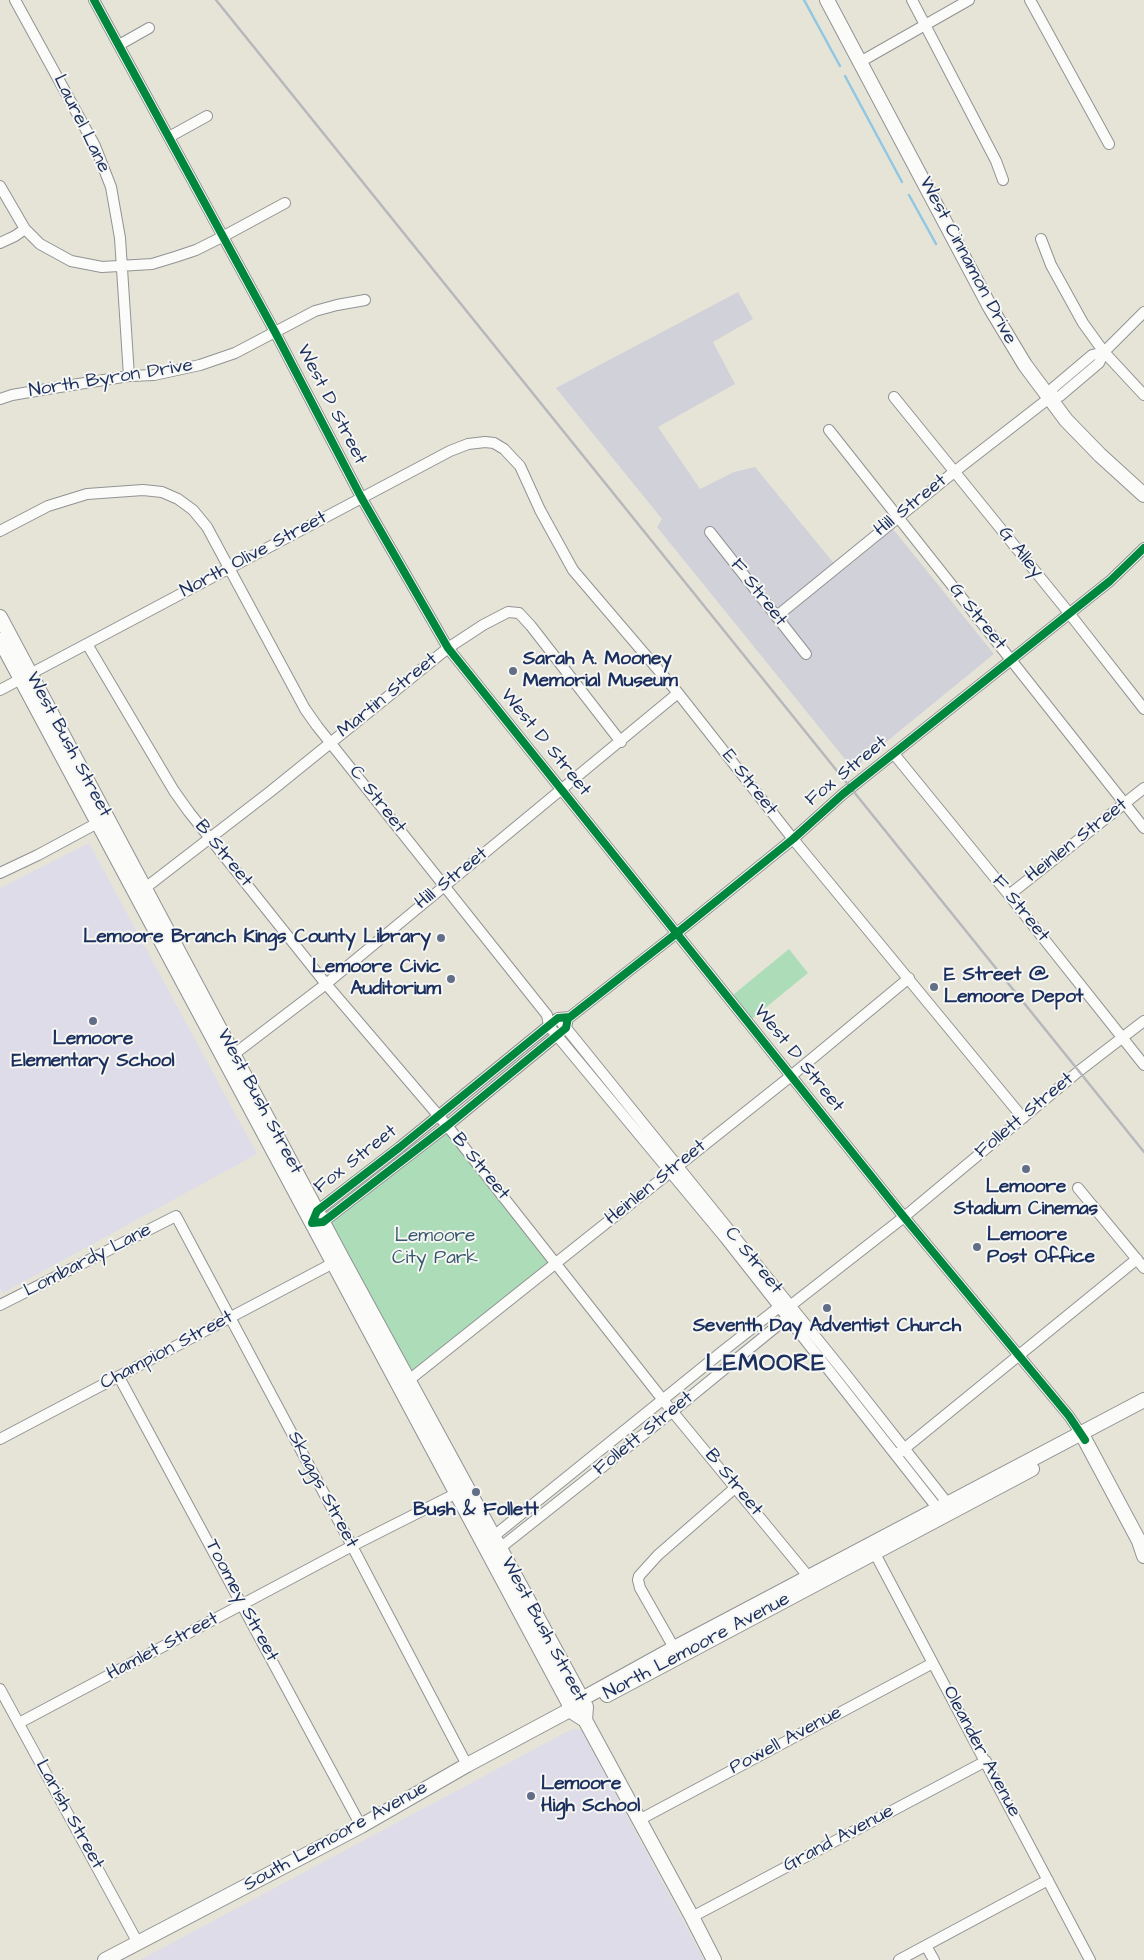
<!DOCTYPE html>
<html>
<head>
<meta charset="utf-8">
<style>
  body { margin:0 }
  canvas { display:block; background:#e6e4d7 }
</style>
</head>
<body>
<canvas width="1144" height="1960"></canvas>
<script>
const g = document.querySelector('canvas').getContext('2d');
g.lineJoin = 'round';
function fill(path, color) { g.fillStyle = color; g.fill(path, 'evenodd'); }
const toPath = rows => new Path2D(rows.map(r => 'M' + r).join(''));
function stroke(path, color, width, dash) { g.strokeStyle = color; g.lineWidth = width; g.lineCap = dash ? 'butt' : 'round'; g.setLineDash(dash || []); g.stroke(path); }
function label(font, color, halo, rows, align = 'center') {
  g.font = font + ' "Architects Daughter",sans-serif'; g.lineWidth = 4; g.setLineDash([]); g.textBaseline = 'middle'; g.strokeStyle = halo; g.fillStyle = color; for (const [text, x, y, turn = 0] of rows) {
    g.save(); g.translate(x, y); g.rotate((+turn || 0) * Math.PI / 180); g.textAlign = isNaN(turn) ? turn : align; if (halo) g.strokeText(text, 0, 0); g.fillText(text, 0, 0); g.restore();
  }
}
const built = toPath([
  [89,843,257,1154,3,1293,0,1288,0,888],
  [572,1729,581,1730,704,1960,140,1960]
]);
const industrial = toPath([
  [738,292,753,319,713,342,735,384,658,427,700,489,734,472,755,467,841,572,893,529,994,654,853,769,657,527,662,519,556,388]
]);
const green = toPath([
  [789,949,808,973,748,1022,728,999],
  [447,1126,556,1262,409,1379,323,1222]
]);
const stream = toPath([
  [804,0,840,66],
  [845,76,902,182],
  [909,195,936,244]
]);
const minor = toPath([
  [15,0,95,146,111,187,120,238,129,376],
  [94,0,275,332,361,497,448,648,904,1217,1069,1416,1083,1437],
  [912,0,996,161,1003,180],
  [1030,0,1109,144],
  [119,45,149,28],
  [860,62,969,0],
  [169,137,207,116],
  [0,186,25,229,40,244,71,261,102,267,152,264,175,257,196,250,224,236,285,203],
  [1041,239,1051,265,1083,323,1104,352,1144,395],
  [0,243,15,236,25,229],
  [894,397,1069,613,1144,709],
  [0,399,12,395,47,389,129,376,154,375,200,365,235,353,315,311,337,305,365,300],
  [1048,399,1053,388,1092,355,1104,352],
  [829,430,1144,828],
  [0,531,48,506,87,494,143,490,162,492,178,499,193,510,207,527,305,709,317,726,547,1015,549,1026,725,1238,942,1514],
  [710,532,806,654],
  [777,616,954,472,1048,399,1060,396,1099,363,1104,352,1144,312],
  [87,644,174,791,189,812,326,984,449,1128,663,1400,812,1581],
  [0,690,450,451,468,444,485,442,494,443,504,449,520,466,540,510,573,570,678,693,793,839,1023,1118],
  [894,754,1009,895,1144,1065],
  [0,873,38,855,103,820],
  [140,892,271,791,448,648,483,625,508,612,519,613,531,626,621,742],
  [1009,895,1144,788],
  [568,1018,566,1028,447,1126,323,1222,312,1223,317,1211,400,1147,558,1018,570,1017,677,933,793,839,843,794,1110,581,1144,548],
  [562,1023,844,1372,952,1509],
  [229,1058,326,984,678,693],
  [1078,1188,1144,1268],
  [0,1305,176,1216,352,1546,467,1765],
  [119,1377,361,1826],
  [404,1384,791,1076,909,978],
  [0,1439,339,1260],
  [899,1453,1137,1259],
  [489,1540,723,1351,779,1307,785,1306],
  [872,1548,1090,1960],
  [495,1552,673,1411,788,1317,790,1306,904,1217,1079,1071,1144,1021],
  [677,1653,640,1588,638,1580,639,1576,658,1555,736,1487],
  [0,1689,138,1943],
  [19,1723,352,1546,461,1491],
  [639,1820,933,1663],
  [692,1917,986,1761],
  [926,1946,934,1960],
  [899,1960,1048,1880]
]);
const major = toPath([
  [827,0,990,307,1025,365,1066,420,1100,455,1144,495],
  [0,617,342,1258,582,1699,586,1707,585,1720],
  [0,640,574,1713,585,1720,692,1917,714,1960],
  [1085,1440,1139,1541,1144,1556],
  [607,1695,1032,1469],
  [105,1960,361,1826,467,1765,566,1712,571,1705,674,1648,1144,1400]
]);
const rail = toPath([
  [216,0,1144,1152]
]);
const cycleway = toPath([
  [94,0,275,332,361,497,448,648,904,1217,1069,1416,1085,1440],
  [568,1018,566,1028,447,1126,323,1222,312,1223,317,1211,400,1147,558,1018,570,1017,677,933,793,839,843,794,1110,581,1144,548]
]);
const markers = [
  [513,671,5,"#626e88"],
  [441,938,5,"#626e88"],
  [451,979,5,"#626e88"],
  [934,987,5,"#626e88"],
  [93,1021,5,"#626e88"],
  [1026,1169,5,"#626e88"],
  [977,1247,5,"#626e88"],
  [827,1308,5,"#626e88"],
  [476,1492,5,"#626e88"],
  [531,1796,5,"#626e88"]
];
const streetNames = [
  ["Laurel Lane",81,124,64],
  ["West Cinnamon Drive",967,261,62],
  ["North Byron Drive",111,379,-9],
  ["West D Street",331,405,63],
  ["Hill Street",911,506,-39],
  ["G Alley",1020,553,51],
  ["North Olive Street",254,555,-28],
  ["F Street",758,593,52],
  ["G Street",977,617,51],
  ["Martin Street",388,696,-39],
  ["West D Street",545,743,51],
  ["West Bush Street",68,745,62],
  ["Fox Street",847,772,-39],
  ["E Street",749,783,52],
  ["C Street",377,800,52],
  ["Heinlen Street",1077,841,-38],
  ["B Street",223,854,51],
  ["Hill Street",452,879,-39],
  ["F Street",1020,909,51],
  ["West D Street",798,1059,51],
  ["West Bush Street",259,1102,62],
  ["Follett Street",1025,1116,-40],
  ["Fox Street",356,1160,-38],
  ["B Street",480,1167,51],
  ["Heinlen Street",656,1183,-39],
  ["Lombardy Lane",88,1261,-27],
  ["C Street",753,1261,51],
  ["Champion Street",167,1351,-28],
  ["Follett Street",644,1434,-39],
  ["B Street",733,1483,51],
  ["Skaggs Street",322,1490,62],
  ["Toomey Street",241,1601,62],
  ["West Bush Street",543,1630,62],
  ["Hamlet Street",163,1647,-28],
  ["North Lemoore Avenue",697,1647,-28],
  ["Powell Avenue",786,1741,-28],
  ["Oleander Avenue",981,1752,62],
  ["Larish Street",69,1815,61],
  ["South Lemoore Avenue",336,1837,-29],
  ["Grand Avenue",839,1839,-28]
];
const poiNames = [
  ["Sarah A. Mooney",523,660],
  ["Memorial Museum",523,682],
  ["Lemoore Branch Kings County Library",431,938,"right"],
  ["Lemoore Civic",441,968,"right"],
  ["Auditorium",441,990,"right"],
  ["E Street @",944,976],
  ["Lemoore Depot",944,998],
  ["Lemoore",93,1040,"center"],
  ["Elementary School",93,1062,"center"],
  ["Lemoore",1026,1188,"center"],
  ["Stadium Cinemas",1026,1210,"center"],
  ["Lemoore",987,1236],
  ["Post Office",987,1258],
  ["Seventh Day Adventist Church",827,1327,"center"],
  ["Bush & Follett",476,1511,"center"],
  ["Lemoore",541,1785],
  ["High School",541,1807]
];
const parkNames = [
  ["Lemoore",435,1237],
  ["City Park",435,1259]
];
const districtNames = [
  ["LEMOORE",766,1365]
];
fill(built, '#dfdce9');
fill(industrial, '#d1d1da');
fill(green, '#acddb8');
stroke(stream, '#91c7e2', 2.5);
stroke(minor, '#919394', 12);
stroke(major, '#919394', 16);
stroke(minor, '#fbfbf9', 10);
stroke(major, '#fbfbf9', 14);
stroke(rail, '#b6b8bb', 2.5);
stroke(cycleway, '#00873e', 8);
for (const [x, y, r, color] of markers) { const dot = new Path2D(); dot.arc(x, y, r, 0, 2 * Math.PI); g.fillStyle = color; g.fill(dot); stroke(dot, '#f6f6f2', 2); }
label('19px', '#1b2f5e', '#f6f6f2', streetNames);
label('bold 19px', '#1b2f5e', '#f6f6f2', poiNames, 'left');
label('19px', '#34596e', '#f6f6f2', parkNames);
g.letterSpacing = '1px';
label('bold 24px', '#1b2f5e', '#f6f6f2', districtNames);
g.letterSpacing = '0px';
</script>
</body>
</html>
